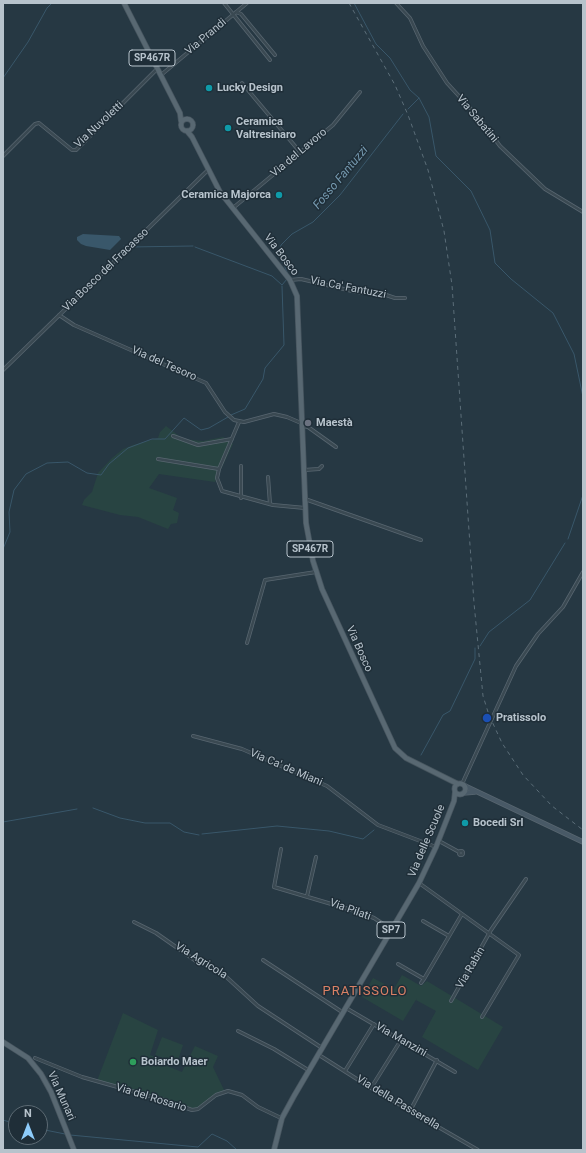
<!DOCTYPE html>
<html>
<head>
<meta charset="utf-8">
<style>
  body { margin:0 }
  #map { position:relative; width:586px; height:1153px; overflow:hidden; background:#263843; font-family:Roboto,sans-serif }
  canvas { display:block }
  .frame { position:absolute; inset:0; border:4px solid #b7c3cc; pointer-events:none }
  .north { position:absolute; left:8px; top:1105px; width:40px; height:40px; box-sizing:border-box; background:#1f2e38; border:1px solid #5c6a73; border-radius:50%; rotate:0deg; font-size:11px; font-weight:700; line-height:16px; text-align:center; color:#b7c3cc }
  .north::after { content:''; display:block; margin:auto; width:14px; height:18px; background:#8dccfb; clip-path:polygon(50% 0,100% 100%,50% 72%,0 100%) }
</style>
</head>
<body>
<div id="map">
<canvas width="586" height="1153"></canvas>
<div class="frame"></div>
<div class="north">N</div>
</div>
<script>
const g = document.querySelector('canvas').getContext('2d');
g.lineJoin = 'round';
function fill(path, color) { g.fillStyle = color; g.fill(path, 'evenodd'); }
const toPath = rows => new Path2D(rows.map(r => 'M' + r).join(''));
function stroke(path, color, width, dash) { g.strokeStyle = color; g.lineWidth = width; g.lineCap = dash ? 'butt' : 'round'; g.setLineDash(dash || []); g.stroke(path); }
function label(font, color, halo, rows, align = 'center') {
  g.font = font + ' Roboto,sans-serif'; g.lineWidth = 3; g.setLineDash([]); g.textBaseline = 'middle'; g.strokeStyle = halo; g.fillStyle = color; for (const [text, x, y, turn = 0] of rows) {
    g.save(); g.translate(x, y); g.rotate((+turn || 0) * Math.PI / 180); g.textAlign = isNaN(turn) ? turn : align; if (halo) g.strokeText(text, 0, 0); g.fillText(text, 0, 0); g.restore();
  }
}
const green = toPath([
  [166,426,183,439,203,441,223,437,233,444,215,482,159,474,149,488,177,498,173,510,179,513,177,523,171,524,168,529,138,517,120,515,82,505,84,500,92,492,98,473,112,458,123,449,133,445,158,438,160,432],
  [402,975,421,986,427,981,503,1027,478,1070,422,1037,436,1011,416,1000,417,998,403,1021,362,997,373,978,394,989],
  [123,1013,158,1030,150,1055,163,1060,162,1064,182,1072,195,1046,218,1056,213,1067,225,1092,198,1108,188,1110,97,1081],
  [162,1037,183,1045,177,1063,155,1055]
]);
const water = toPath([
  [83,234,119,236,121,239,110,250,86,246,81,244,77,240,77,237]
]);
const stream = toPath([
  [354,3,376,44,390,58,410,90,419,98,429,117,436,156,471,191,490,230,495,263,511,279,553,313,574,354,583,397],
  [3,78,28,42,47,8,52,3],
  [408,109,419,98],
  [124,246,127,247],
  [130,247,193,246],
  [195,247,272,276,282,285,287,279],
  [289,277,279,253,281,245,292,234,313,222,340,195,403,114],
  [231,415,245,409,263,379,265,368,284,345,282,286],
  [568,539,583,495],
  [3,549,10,532,9,512,14,490,26,474,47,463,68,462,87,473,101,475,109,464,128,448,152,439,165,439,184,418,201,430,209,428,228,417],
  [480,646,489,632,530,600,565,543],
  [421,755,443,715,450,711,475,659,475,648],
  [93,808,120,818,145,823,170,823,184,832,199,835],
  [3,822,77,809],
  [202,834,277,826,329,831,363,839,374,830],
  [3,1120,16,1124],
  [40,1129,65,1134],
  [70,1135,198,1147,212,1134,227,1141,237,1150]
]);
const street = toPath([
  [224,3,270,60],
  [396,3,410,18,423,46,447,83,480,119,500,146,545,189,583,212],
  [236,12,241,14,275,55],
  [161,75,247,3],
  [242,83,300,152],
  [3,156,35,124,39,123,72,150,76,150,157,69],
  [233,208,333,125,360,92],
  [290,280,301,279,352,291,363,293,374,291,395,298,405,298],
  [59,315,74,325,206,383,225,412,234,420,244,422,274,414,287,417,301,423],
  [3,370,208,170],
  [239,422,219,469,217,478,222,491,273,505,305,508],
  [303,426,308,427,336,447],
  [173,436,198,445,232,439],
  [158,459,219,469],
  [241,466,241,498],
  [304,470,319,469,322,466],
  [268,477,270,504],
  [305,499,421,540],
  [247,643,265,580,316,572],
  [193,736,242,749,327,786,378,825,436,847],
  [462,784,516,666,538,634,563,607,583,572],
  [439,841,459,852],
  [281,849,274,887,355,911,374,918,391,929],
  '459 853a2 2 0 1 1 4 0a2 2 0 1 1-4 0Z',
  [419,883,519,955,482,1017],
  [307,896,316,857],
  [423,921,449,936],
  [134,922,156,933,196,961,222,973,258,1006,322,1048],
  [263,960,342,1012],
  [398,964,424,979,462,914],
  [421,983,424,979],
  [451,1001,491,930,526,879],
  [346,1008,455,1072],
  [238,1031,274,1049,308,1070],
  [319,1055,371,1088,478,1150],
  [35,1058,82,1077,164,1100,192,1110,198,1109,216,1095,228,1091,242,1095,258,1107,281,1118],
  [345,1071,374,1024],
  [371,1088,401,1040],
  [410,1111,437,1060]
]);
const secondary = toPath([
  [465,786,583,842],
  [463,793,475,792]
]);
const primary = toPath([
  [124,3,180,113,181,121],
  '181 125a6 6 0 1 1 12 0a6 6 0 1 1-12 0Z',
  [187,131,192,137,220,192,290,280,297,296,306,523,313,561,322,589,395,748,406,758,458,784],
  '454.5 789a5.5 5.5 0 1 1 11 0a5.5 5.5 0 1 1-11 0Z',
  [3,1042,28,1058,41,1074,51,1092,74,1150],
  [274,1150,282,1118,294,1096,419,883,436,847,454,801,455,792]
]);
const rail = toPath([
  [349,3,395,85,408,115,428,170,444,231,452,285,474,603,483,696,489,715,502,743,523,775,552,806,583,830]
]);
const markers = [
  [209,88,4,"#0f9aa8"],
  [228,128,4,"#0f9aa8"],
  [279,195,4,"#0f9aa8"],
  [308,423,4,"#6b7280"],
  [487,718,5,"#1a4fb4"],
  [465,823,4,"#0f9aa8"],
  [133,1062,4,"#2e9e5b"]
];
const shields = [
  [152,58,46],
  [310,549,46],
  [391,930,28]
];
const shieldNames = [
  ["SP467R",152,58],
  ["SP467R",310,549],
  ["SP7",391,930]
];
const streetNames = [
  ["Via Prandi",206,37,-40],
  ["Via Sabatini",477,119,50],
  ["Via Nuvoletti",99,125,-43],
  ["Via del Lavoro",299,153,-40],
  ["Via Bosco",281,255,52],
  ["Via Bosco del Fracasso",106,270,-44],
  ["Via Ca' Fantuzzi",348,288,11],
  ["Via del Tesoro",164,364,24],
  ["Via Bosco",359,649,66],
  ["Via Ca' de Miani",286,768,23],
  ["Via delle Scuole",427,841,-67],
  ["Via Pilati",350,910,20],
  ["Via Agricola",201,961,32],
  ["Via Rabin",471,968,-60],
  ["Via Manzini",401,1040,30],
  ["Via Munari",61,1096,66],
  ["Via del Rosario",151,1098,17],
  ["Via della Passerella",398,1103,31]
];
const poiNames = [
  ["Lucky Design",217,88],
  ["Ceramica",236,122],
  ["Valtresinaro",236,135],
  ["Ceramica Majorca",271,195,"right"],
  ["Maestà",316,423],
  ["Pratissolo",496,718],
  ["Bocedi Srl",473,823],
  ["Boiardo Maer",141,1062]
];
const waterNames = [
  ["Fosso Fantuzzi",341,178,-50]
];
const quarterNames = [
  ["PRATISSOLO",365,992]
];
fill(green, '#284442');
fill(water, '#39576a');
stroke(stream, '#39576a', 1);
stroke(street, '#586670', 4);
stroke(secondary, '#586670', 5.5);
stroke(primary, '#47555f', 6);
stroke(street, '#3a4952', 2.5);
stroke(secondary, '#485966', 4);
stroke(primary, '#586872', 4.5);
stroke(rail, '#5c6e79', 1, [4, 4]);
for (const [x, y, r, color] of markers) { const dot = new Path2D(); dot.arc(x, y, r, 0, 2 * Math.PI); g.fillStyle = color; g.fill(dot); stroke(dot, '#1f2e38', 1.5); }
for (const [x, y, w] of shields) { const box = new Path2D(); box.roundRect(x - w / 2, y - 8, w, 16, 3); g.fillStyle = '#1f2e38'; g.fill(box); stroke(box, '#b7c3cc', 1); }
label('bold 10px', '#b7c3cc', null, shieldNames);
label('11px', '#b7c3cc', '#1f2e38', streetNames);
label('bold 11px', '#b7c3cc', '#1f2e38', poiNames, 'left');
label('italic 12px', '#769ab0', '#1f2e38', waterNames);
g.letterSpacing = '1px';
label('13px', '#da8165', '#1f2e38', quarterNames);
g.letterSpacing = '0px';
</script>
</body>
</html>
